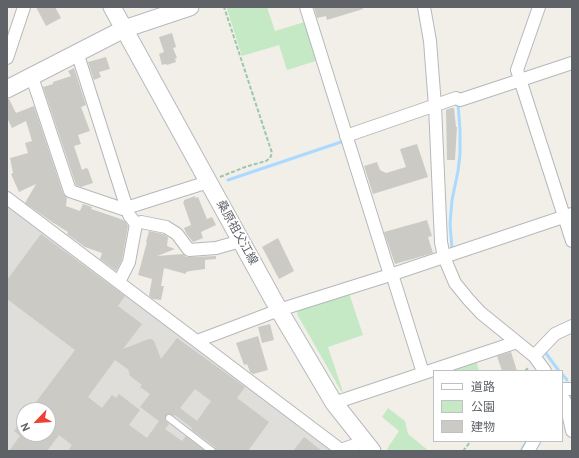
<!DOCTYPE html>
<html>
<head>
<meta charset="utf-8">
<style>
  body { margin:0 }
  #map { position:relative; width:579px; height:458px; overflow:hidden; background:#f1efe8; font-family:Overpass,"Noto Sans JP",sans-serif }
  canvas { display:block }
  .frame { position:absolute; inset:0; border:8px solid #5f6368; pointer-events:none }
  .legend { position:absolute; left:433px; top:370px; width:130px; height:72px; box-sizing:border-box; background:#fff; border:1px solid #bfc1c3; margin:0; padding:5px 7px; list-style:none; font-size:12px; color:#5f6368 }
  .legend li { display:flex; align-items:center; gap:8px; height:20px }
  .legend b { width:20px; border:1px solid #bfc1c3 }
  .north { position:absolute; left:16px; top:402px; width:40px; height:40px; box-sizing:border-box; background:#fff; border:1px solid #bfc1c3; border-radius:50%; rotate:245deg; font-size:11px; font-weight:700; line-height:16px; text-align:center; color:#5f6368 }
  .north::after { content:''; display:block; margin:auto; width:14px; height:18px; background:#ea4335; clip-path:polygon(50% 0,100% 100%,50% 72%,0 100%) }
</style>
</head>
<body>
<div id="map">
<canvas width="579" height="458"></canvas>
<div class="frame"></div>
<ul class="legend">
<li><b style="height:5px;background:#fff"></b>道路</li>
<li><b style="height:11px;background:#c5e8c5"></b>公園</li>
<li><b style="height:11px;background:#cccac5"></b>建物</li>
</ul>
<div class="north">N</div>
</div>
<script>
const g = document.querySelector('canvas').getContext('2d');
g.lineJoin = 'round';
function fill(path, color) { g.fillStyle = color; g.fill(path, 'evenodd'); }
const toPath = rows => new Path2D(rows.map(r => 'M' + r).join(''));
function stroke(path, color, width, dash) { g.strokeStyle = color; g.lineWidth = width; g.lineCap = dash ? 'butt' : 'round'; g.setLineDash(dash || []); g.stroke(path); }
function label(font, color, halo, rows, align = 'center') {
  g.font = font + ' Overpass,"Noto Sans JP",sans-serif'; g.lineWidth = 3.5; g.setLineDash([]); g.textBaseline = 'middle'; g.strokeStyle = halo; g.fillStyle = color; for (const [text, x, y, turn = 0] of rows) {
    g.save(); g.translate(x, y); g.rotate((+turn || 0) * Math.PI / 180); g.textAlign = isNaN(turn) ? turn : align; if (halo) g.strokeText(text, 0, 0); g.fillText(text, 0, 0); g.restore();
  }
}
const industrial = toPath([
  [7,205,336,451,7,451],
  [24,410,48,410,48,434,24,434]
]);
const green = toPath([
  [228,7,267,7,275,31,308,21,319,60,287,70,279,45,242,56,227,9],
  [349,293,363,335,328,347,343,392,341,391,297,314,298,309],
  [476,360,479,371,456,371,454,367],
  [388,408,405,421,408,434,429,451,390,451,387,449,399,431,382,417]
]);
const stream = toPath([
  [228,180,344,141],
  [452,248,450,224,452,200,458,171,460,154,460,130,458,103],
  [547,350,545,352,559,371],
  [562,374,567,380],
  [521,451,527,441]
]);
const building = toPath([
  [36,7,55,7,61,18,46,26],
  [314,7,363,7,363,9,327,20,326,16,317,18],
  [172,33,176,47,173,48,177,58,175,59,176,62,167,65,166,64,162,65,159,54,164,52,159,37],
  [106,57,110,69,99,72,101,77,94,80,88,62],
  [74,68,86,105,81,107,90,131,78,135,81,144,74,146,82,170,86,168,88,169,93,183,81,187,76,185,43,87,53,84,53,82,71,76,68,71],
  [7,99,9,99,16,113,34,106,63,193,67,198,66,206,80,211,83,204,92,207,91,209,118,218,125,221,128,226,122,260,116,271,100,259,102,253,85,247,67,234,68,232,52,222,25,203,36,184,19,192,11,174,13,173,10,158,28,153,25,143,32,141,26,121,12,128,7,118],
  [451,108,454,108,456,127,457,127,455,160,447,160,446,110],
  [417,144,428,177,373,194,364,166,377,162,380,170,386,173,406,167,400,149],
  [195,196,195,198,198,197,207,219,212,217,216,225,201,232,203,238,193,242,186,233,184,228,191,225,183,202,184,202,184,200],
  [427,220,432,236,428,237,433,253,395,264,384,232],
  [149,231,163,234,168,237,167,246,175,249,157,256,183,254,186,257,190,257,216,256,216,259,205,260,205,269,190,271,186,272,186,274,164,268,161,286,164,286,161,300,153,299,149,296,152,279,138,275,147,242,146,242],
  [41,234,125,296,118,306,142,324,123,349,149,339,152,339,154,341,161,359,177,338,245,387,237,398,269,422,248,451,216,451,215,447,191,429,192,428,175,415,174,416,169,414,165,417,165,420,169,424,165,429,182,441,186,436,205,451,68,451,72,445,59,435,47,451,9,451,20,436,14,431,24,418,24,434,48,434,48,410,30,410,75,350,7,299,7,280],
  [115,360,129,370,128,371,130,373,129,375,142,385,140,387,150,394,140,407,159,421,147,438,129,425,140,410,119,394,116,398,112,395,102,408,88,397],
  [195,389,211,401,197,421,180,408],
  [278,238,294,271,279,279,262,247],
  [270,324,274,340,262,343,258,327],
  [258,336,268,370,253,374,250,372,247,364,244,365,236,343],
  [511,352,517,371,502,371,497,356],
  [304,437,322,451,293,451]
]);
const path = toPath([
  [220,177,245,167,266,161,270,158,272,153,224,7],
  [525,371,529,367],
  [463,451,471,441]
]);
const lane = toPath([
  [169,418,212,451]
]);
const street = toPath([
  [306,7,390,275],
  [424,7,430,41,435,106,441,242,444,257,455,283,468,299,481,313,534,356,545,371],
  [539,7,517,70,572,241],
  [77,52,129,215,136,224,129,262,119,282],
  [7,58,24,7],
  [32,77,70,191,123,209,208,182],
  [346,136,456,98,460,100,572,63],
  [7,198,341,450,363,442],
  [136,224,141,222,166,227,177,234,189,250,216,248,241,241],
  [392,274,423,373],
  [197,341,279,310,390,275,572,214],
  [534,356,555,334,572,326],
  [562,389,572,389],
  [562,396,566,403,572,431],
  [334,403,517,342],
  [528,451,534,441]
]);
const secondary = toPath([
  [112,7,279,310,334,403,372,451],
  [7,89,124,29,190,7]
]);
const streetNames = [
  ["桑原祖父江線",236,233,61]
];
fill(industrial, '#e0deda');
fill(green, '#c5e8c5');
stroke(stream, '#aadaff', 3);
fill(building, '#cccac5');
stroke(lane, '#b5b8bc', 8);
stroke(street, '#b5b8bc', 14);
stroke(secondary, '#b6babf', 19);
stroke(path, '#9cc7a9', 2, [4, 2]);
stroke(lane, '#fff', 6);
stroke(street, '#fff', 12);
stroke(secondary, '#fff', 17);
label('12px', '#5f6368', '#fff', streetNames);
</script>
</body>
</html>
